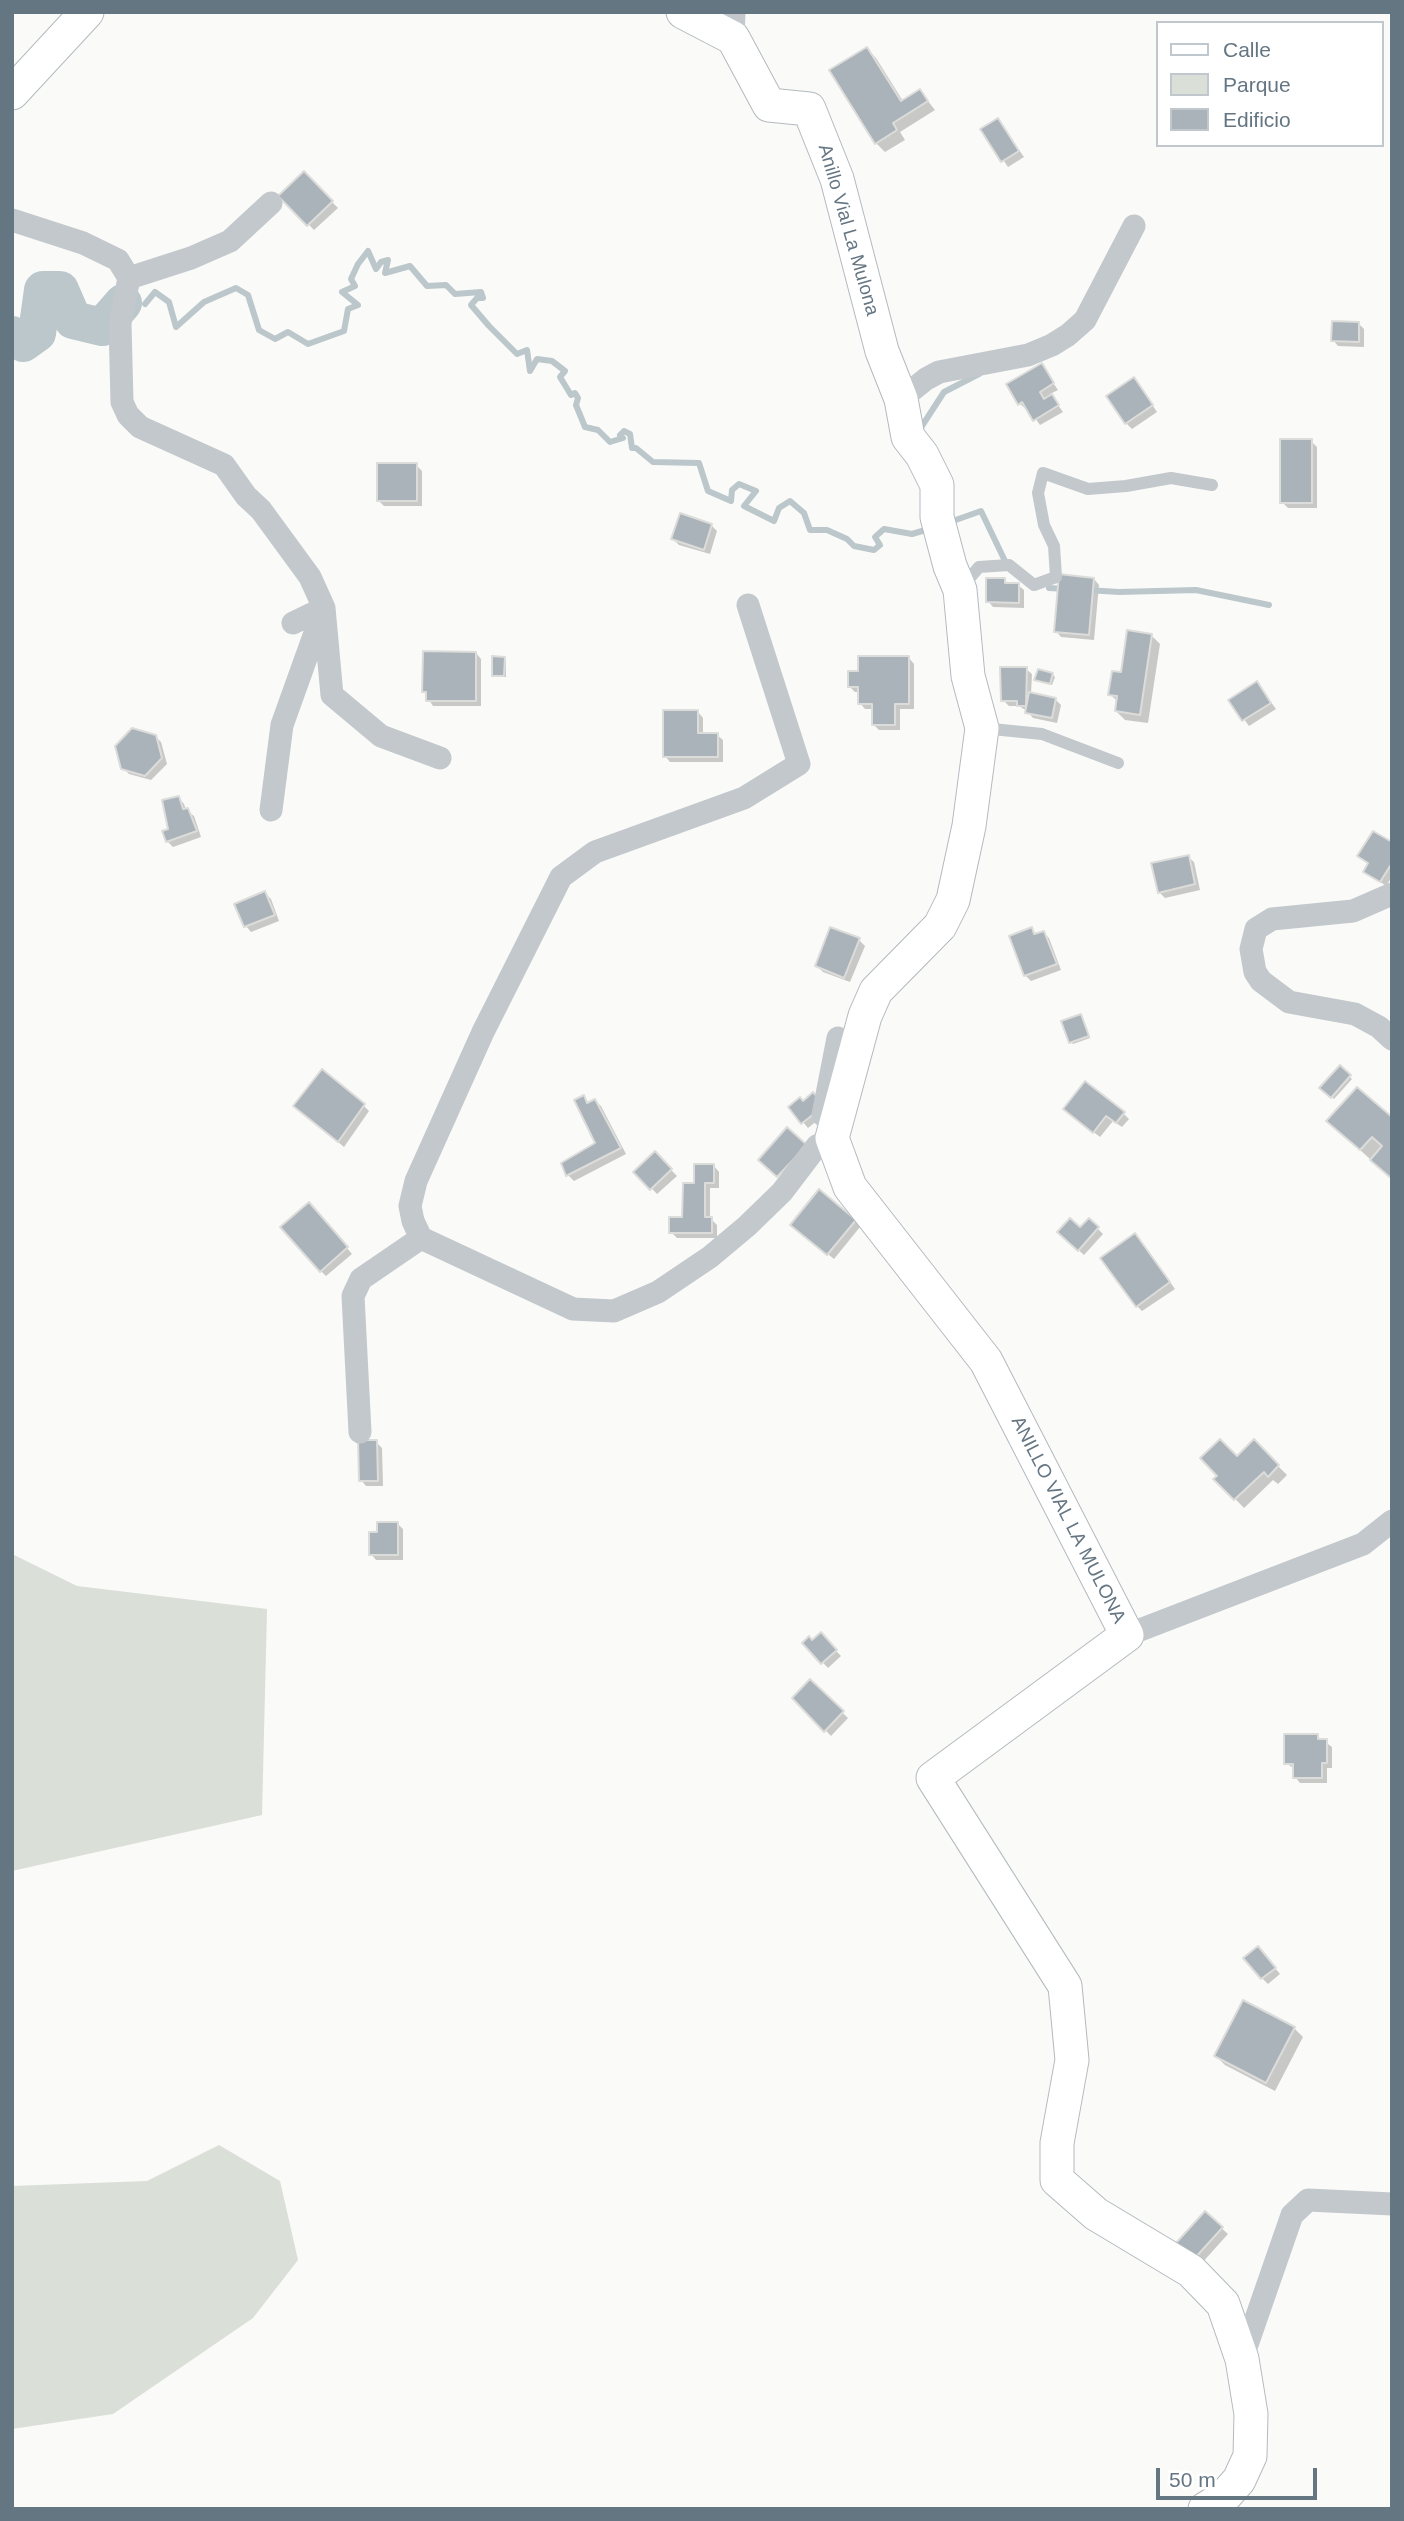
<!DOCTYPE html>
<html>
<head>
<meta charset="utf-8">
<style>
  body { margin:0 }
  #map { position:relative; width:1404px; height:2521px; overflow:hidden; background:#fafaf8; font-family:Helvetica,sans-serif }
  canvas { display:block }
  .frame { position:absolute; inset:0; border:14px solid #657683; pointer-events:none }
  .legend { position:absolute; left:1156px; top:21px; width:228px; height:126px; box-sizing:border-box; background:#fff; border:2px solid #c1c8cd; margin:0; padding:9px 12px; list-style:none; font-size:21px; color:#657683 }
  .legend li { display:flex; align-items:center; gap:14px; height:35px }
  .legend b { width:35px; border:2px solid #c1c8cd }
  .scale { position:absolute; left:1156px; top:2468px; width:161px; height:32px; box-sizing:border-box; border:4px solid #657683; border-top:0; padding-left:9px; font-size:21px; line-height:24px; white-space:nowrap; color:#657683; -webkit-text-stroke:5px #fff; paint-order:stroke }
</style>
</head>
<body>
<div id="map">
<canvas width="1404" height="2521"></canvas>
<div class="frame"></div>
<ul class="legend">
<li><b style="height:9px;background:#fff"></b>Calle</li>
<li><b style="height:19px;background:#dadfd7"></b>Parque</li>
<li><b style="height:19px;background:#aab3b9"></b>Edificio</li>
</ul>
<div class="scale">50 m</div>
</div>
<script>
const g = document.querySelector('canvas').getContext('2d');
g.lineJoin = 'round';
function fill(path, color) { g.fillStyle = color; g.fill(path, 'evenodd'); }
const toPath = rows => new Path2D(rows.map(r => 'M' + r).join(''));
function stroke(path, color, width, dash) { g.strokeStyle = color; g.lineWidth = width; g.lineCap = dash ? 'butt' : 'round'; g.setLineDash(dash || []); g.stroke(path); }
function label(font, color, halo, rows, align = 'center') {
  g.font = font + ' Helvetica,sans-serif'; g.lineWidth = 7; g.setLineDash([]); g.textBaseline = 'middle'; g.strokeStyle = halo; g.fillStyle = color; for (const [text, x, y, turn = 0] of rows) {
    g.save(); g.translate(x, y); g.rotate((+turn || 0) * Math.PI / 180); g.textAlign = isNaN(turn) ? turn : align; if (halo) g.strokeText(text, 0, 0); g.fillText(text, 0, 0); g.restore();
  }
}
const green = toPath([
  [12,1554,77,1586,267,1609,262,1815,12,1871],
  [219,2145,280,2181,298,2260,253,2318,113,2414,12,2429,12,2186,147,2181]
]);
const shadow = toPath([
  [867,49,876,58,903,101,920,91,935,110,900,132,905,140,885,152,876,143],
  [998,120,1024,157,1008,167,983,130],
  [304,174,338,208,314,230,281,196],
  [1358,323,1364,329,1364,347,1338,346,1333,340],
  [1041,365,1058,390,1050,394,1063,412,1040,425,1028,408,1026,409,1020,404],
  [1139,385,1157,412,1132,429,1126,423],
  [1311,441,1317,447,1317,508,1288,508,1282,502],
  [416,465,422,471,422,506,384,506,378,500],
  [711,525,717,531,710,554,679,545,673,539],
  [1094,579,1099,585,1094,640,1061,637,1056,631],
  [1004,580,1009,584,1018,585,1024,590,1024,608,993,607,988,601],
  [1151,635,1160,644,1148,723,1125,720,1116,711,1118,702,1110,694,1122,674],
  [476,653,481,659,481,706,433,706,424,692],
  [504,658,506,661,506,677,496,677,494,675],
  [909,658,914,664,914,709,900,709,900,730,879,730,873,724,873,709,865,709,860,703,860,692,855,692,850,687,860,673],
  [1026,669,1032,674,1031,695,1055,699,1061,705,1057,723,1033,718,1027,711,1019,706,1009,706,1003,700],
  [1052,674,1055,677,1052,685,1036,679],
  [1257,683,1276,709,1249,726,1230,700],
  [698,712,703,718,703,735,717,735,723,740,723,762,670,762,665,756],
  [155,736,161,742,167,764,151,780,129,774,123,768],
  [179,798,184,804,186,810,194,816,201,837,173,847,167,841],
  [1392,844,1392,877,1386,886,1365,871,1369,864,1359,856],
  [1188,857,1194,862,1200,890,1165,898,1159,892],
  [265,893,271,899,279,921,251,932,246,926],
  [1032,929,1037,935,1044,933,1049,938,1061,970,1031,981,1025,975],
  [859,940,865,946,850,982,823,972,817,966],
  [1081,1016,1090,1038,1073,1044,1071,1042],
  [1340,1068,1352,1079,1334,1099,1322,1088],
  [583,1097,590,1104,595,1101,601,1106,626,1154,574,1181,568,1175,563,1164,598,1143],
  [803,1102,828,1112,808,1128,803,1122],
  [363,1105,369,1111,344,1147,301,1111],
  [1123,1113,1129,1119,1122,1127,1113,1121,1100,1137,1071,1115],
  [1392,1119,1381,1169,1338,1130],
  [655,1154,677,1176,657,1194,636,1172],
  [714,1166,719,1172,719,1188,710,1188,710,1218,717,1225,717,1238,677,1238,671,1232,684,1219,696,1185],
  [314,1210,352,1254,326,1276,321,1271],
  [1089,1220,1103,1234,1084,1255,1059,1232,1080,1230],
  [855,1221,860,1227,834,1259,798,1230],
  [1140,1241,1175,1289,1142,1311,1137,1306],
  [376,1442,382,1448,383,1486,366,1486,361,1480],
  [1254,1442,1287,1475,1278,1484,1273,1480,1244,1508,1216,1479],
  [397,1523,403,1529,403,1560,376,1560,371,1554],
  [821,1635,841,1656,828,1668,804,1643,812,1642],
  [810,1682,848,1718,831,1736,794,1698],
  [1317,1736,1332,1747,1332,1768,1327,1768,1327,1783,1300,1783,1295,1777,1295,1769,1286,1763],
  [1263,1954,1280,1974,1268,1984,1262,1978],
  [1294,2028,1303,2037,1275,2091,1225,2065,1216,2056],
  [1205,2213,1228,2234,1201,2264,1184,2249]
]);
const stream = toPath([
  [145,304,155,292,169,302,176,327,204,302,236,288,248,295,259,330,275,339,288,332,308,344,344,331,348,309,358,305,342,292,355,286,351,279,358,264,368,251,376,269,381,262,388,260,385,273,410,266,427,286,446,285,455,294,481,292,483,298,477,298,471,305,489,326,517,354,527,350,530,371,537,359,552,361,565,371,560,377,571,395,575,393,578,398,576,405,585,427,598,430,610,442,623,438,620,435,624,431,630,434,632,448,636,448,653,462,699,463,708,491,731,501,732,490,739,484,756,491,744,506,774,521,779,508,790,501,804,513,810,530,827,530,847,539,854,546,874,550,880,545,875,537,884,529,912,534,929,529],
  [920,429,944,392,979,374],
  [950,522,981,511,1005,561,1010,564],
  [1049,588,1065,589],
  [1087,590,1119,592,1196,590,1269,605]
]);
const river = toPath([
  [12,335,23,343,37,333,43,290,60,290,73,320,102,327,123,303]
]);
const building = toPath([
  [867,47,901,101,920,89,928,101,893,123,897,130,875,144,829,70,867,47],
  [998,118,1019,151,1001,162,980,129,998,118],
  [304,171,333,201,307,226,278,196,304,171],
  [1332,321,1359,322,1359,342,1331,341,1332,321],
  [1042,363,1054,383,1040,392,1044,399,1052,394,1059,405,1033,421,1022,402,1018,405,1006,384,1042,363],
  [1134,377,1153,405,1125,424,1106,396,1134,377],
  [1280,439,1312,439,1312,503,1280,503,1280,439],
  [377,463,417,463,417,501,377,501,377,463],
  [680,513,712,524,704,550,671,539,680,513],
  [1059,574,1094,578,1089,635,1054,632,1059,574],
  [986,578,1005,578,1005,583,1019,583,1019,603,986,602,986,578],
  [1127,630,1152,634,1140,715,1115,711,1117,696,1108,695,1112,671,1121,672,1127,630],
  [423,651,476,652,476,701,426,701,426,692,422,692,423,651],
  [492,656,505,657,504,676,492,676,492,656],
  [858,656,909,656,909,704,895,704,895,725,872,725,872,704,858,704,858,687,848,687,848,671,858,671,858,656],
  [1000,667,1027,667,1026,706,1017,706,1017,701,1001,701,1000,667],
  [1038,669,1053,673,1050,684,1034,680,1038,669],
  [1257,681,1271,703,1242,721,1228,700,1257,681],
  [1029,692,1056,698,1052,718,1025,713,1029,692],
  [663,710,698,710,698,733,718,733,718,757,663,757,663,710],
  [132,728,156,735,162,758,145,776,121,769,115,746,132,728],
  [179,796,183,809,188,808,197,831,166,842,162,831,168,829,162,800,179,796],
  [1373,831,1392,842,1392,863,1380,882,1363,872,1368,863,1357,856,1373,831],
  [1189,855,1195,884,1158,893,1151,863,1189,855],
  [265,891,275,915,244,927,234,904,265,891],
  [830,927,860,938,844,978,815,966,830,927],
  [1032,927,1034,934,1044,931,1057,964,1024,976,1009,936,1032,927],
  [1081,1014,1089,1036,1069,1043,1061,1021,1081,1014],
  [1340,1065,1351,1075,1331,1098,1319,1088,1340,1065],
  [322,1069,365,1104,338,1142,293,1106,322,1069],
  [1085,1081,1125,1112,1116,1123,1106,1116,1093,1133,1063,1109,1085,1081],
  [1357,1087,1392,1117,1392,1179,1370,1160,1382,1146,1372,1137,1360,1150,1326,1121,1357,1087],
  [813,1092,824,1106,801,1124,788,1107,800,1097,803,1101,813,1092],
  [584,1095,587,1103,595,1099,621,1148,566,1176,561,1163,595,1143,574,1100,584,1095],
  [787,1127,807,1145,777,1177,758,1160,787,1127],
  [655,1151,672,1169,650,1190,633,1172,655,1151],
  [694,1164,714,1164,714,1183,705,1183,705,1217,712,1217,712,1233,669,1233,669,1217,682,1217,683,1183,694,1183,694,1164],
  [819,1189,856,1220,827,1255,790,1225,819,1189],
  [309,1202,348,1247,320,1272,280,1227,309,1202],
  [1070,1218,1080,1227,1089,1218,1099,1227,1078,1251,1057,1232,1070,1218],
  [1135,1233,1170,1282,1136,1307,1100,1258,1135,1233],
  [1220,1439,1237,1456,1254,1439,1279,1465,1268,1477,1264,1472,1234,1500,1213,1479,1217,1476,1200,1458,1220,1439],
  [358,1440,377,1440,378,1481,359,1481,358,1440],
  [377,1522,398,1522,398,1555,369,1555,369,1532,377,1532,377,1522],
  [821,1632,837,1650,821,1664,802,1643,809,1636,812,1640,821,1632],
  [810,1679,844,1711,824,1732,792,1698,810,1679],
  [1284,1734,1318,1734,1318,1739,1327,1739,1327,1763,1322,1763,1322,1778,1293,1778,1293,1764,1284,1764,1284,1734],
  [1258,1946,1276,1968,1261,1979,1243,1958,1258,1946],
  [1243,2000,1295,2027,1266,2083,1214,2056,1243,2000],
  [1205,2211,1223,2227,1194,2259,1176,2243,1205,2211]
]);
const lane = toPath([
  [962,587,979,567,1009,565,1034,585,1056,577,1054,546,1044,525,1038,493,1043,473,1088,489,1126,486,1171,478,1212,485],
  [982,728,1042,734,1118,763]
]);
const street = toPath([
  [733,38,734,12],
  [12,220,83,243,118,260,129,278,120,323,122,402,128,415,140,427,224,465,246,496,261,510,310,577,324,608,282,725,271,810],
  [129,278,191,258,230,241,271,203],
  [901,399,926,379,939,372,1028,355,1052,345,1068,335,1085,320,1134,226],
  [748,605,799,764,744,798,595,852,561,877,483,1032,416,1181,410,1206,413,1221,421,1238,573,1309,614,1311,658,1292,710,1257,747,1226,782,1192,817,1146,832,1138],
  [293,623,324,608,332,695,381,736,440,758],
  [1392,894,1353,911,1272,919,1256,929,1251,949,1255,972,1261,981,1289,1002,1355,1014,1379,1027,1392,1039],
  [823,1115,838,1038],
  [360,1432,353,1296,361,1279,421,1238],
  [1127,1635,1363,1544,1392,1521],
  [1242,2359,1292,2215,1308,2200,1392,2204]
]);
const secondary = toPath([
  [683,12,733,38,769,105,809,109,837,179,882,351,901,399,908,437,922,455,937,485,937,517,950,566,960,590,968,676,982,728,969,826,953,900,940,926,876,991,865,1016,832,1138,850,1187,986,1361,1127,1635,933,1778,1065,1986,1072,2060,1057,2143,1057,2180,1096,2214,1191,2271,1223,2304,1242,2359,1251,2414,1250,2456,1239,2480,1223,2498,1205,2509],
  [12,93,87,12]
]);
const streetNames = [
  ["Anillo Vial La Mulona",848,230,74],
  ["ANILLO VIAL LA MULONA",1068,1520,63]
];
fill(green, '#dadfd7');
fill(shadow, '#0003');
stroke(stream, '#bbc7cb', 6);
stroke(river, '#bbc7cb', 38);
fill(building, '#aab3b9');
stroke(building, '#dcdcda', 2);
stroke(secondary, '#b3babf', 35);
stroke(lane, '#c3c8cc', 12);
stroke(street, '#c3c8cc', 23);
stroke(secondary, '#fff', 33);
label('19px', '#657683', '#fff', streetNames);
</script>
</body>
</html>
